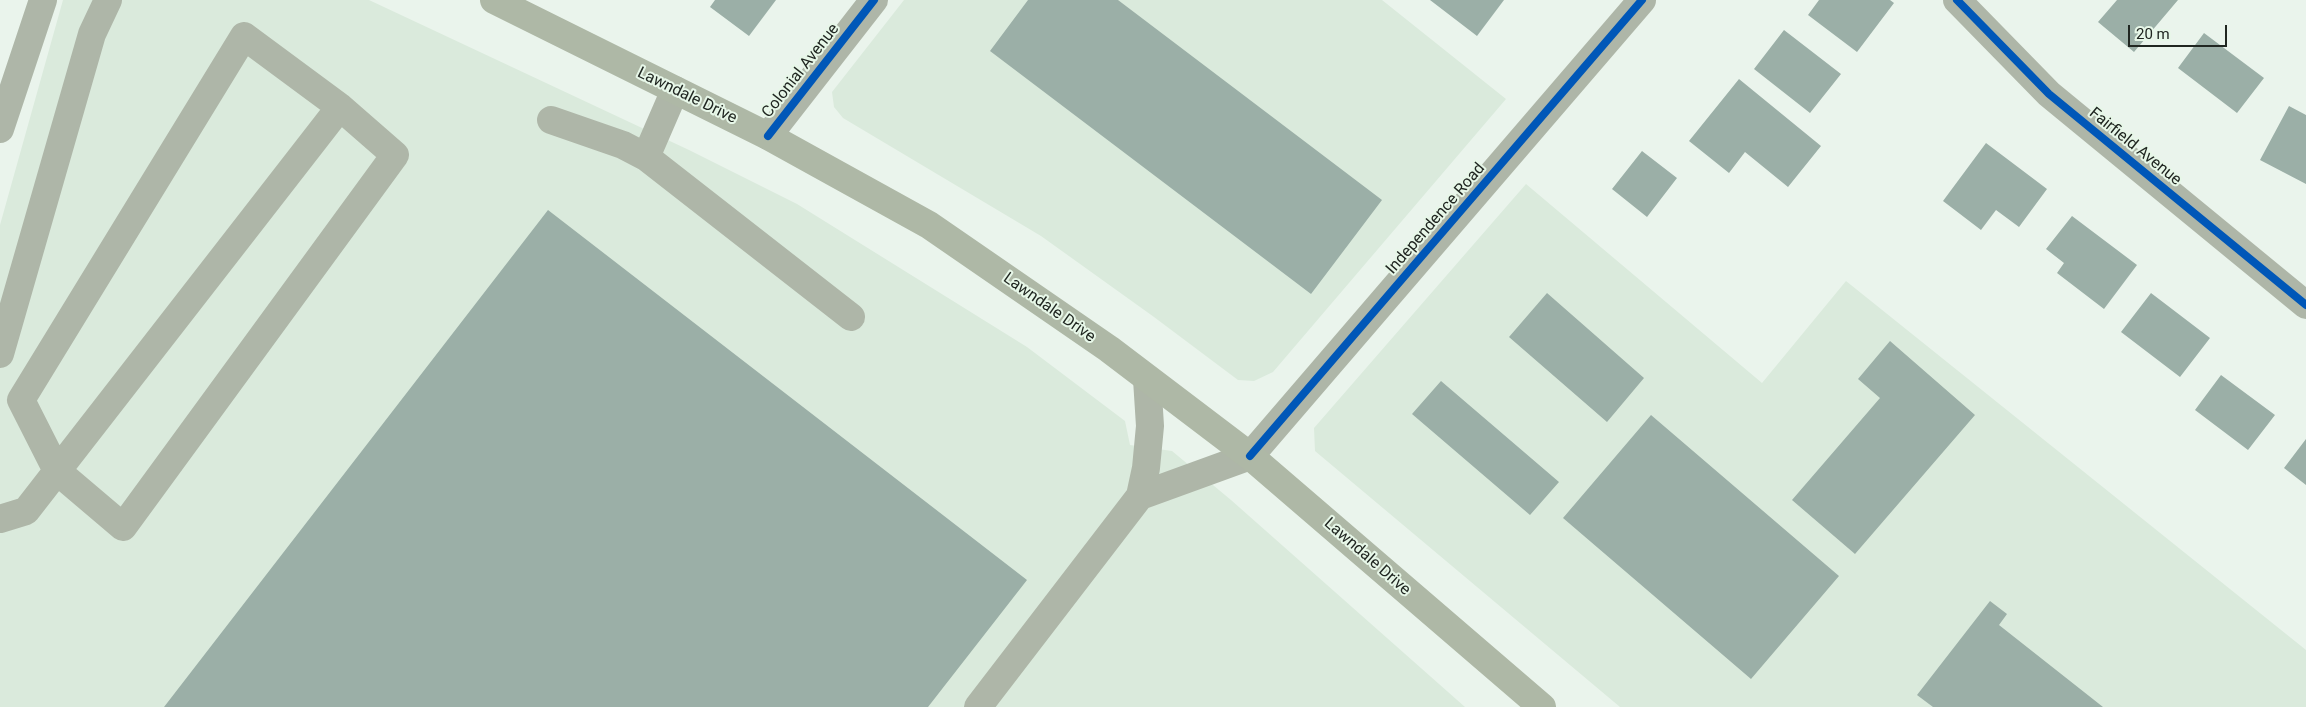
<!DOCTYPE html>
<html>
<head>
<meta charset="utf-8">
<style>
  body { margin:0 }
  #map { position:relative; width:2306px; height:707px; overflow:hidden; background:#eaf4ec; font-family:Roboto,sans-serif }
  canvas { display:block }
  .scale { position:absolute; left:2128px; top:25px; width:99px; height:22px; box-sizing:border-box; border:2px solid #202621; border-top:0; padding-left:6px; font-size:15px; line-height:18px; white-space:nowrap; color:#202621; -webkit-text-stroke:4px #e7f7e8; paint-order:stroke }
</style>
</head>
<body>
<div id="map">
<canvas width="2306" height="707"></canvas>
<div class="scale">20 m</div>
</div>
<script>
const g = document.querySelector('canvas').getContext('2d');
g.lineJoin = 'round';
function fill(path, color) { g.fillStyle = color; g.fill(path, 'evenodd'); }
const toPath = rows => new Path2D(rows.map(r => 'M' + r).join(''));
function stroke(path, color, width, dash) { g.strokeStyle = color; g.lineWidth = width; g.lineCap = dash ? 'butt' : 'round'; g.setLineDash(dash || []); g.stroke(path); }
function label(font, color, halo, rows, align = 'center') {
  g.font = font + ' Roboto,sans-serif'; g.lineWidth = 4; g.setLineDash([]); g.textBaseline = 'middle'; g.strokeStyle = halo; g.fillStyle = color; for (const [text, x, y, turn = 0] of rows) {
    g.save(); g.translate(x, y); g.rotate((+turn || 0) * Math.PI / 180); g.textAlign = isNaN(turn) ? turn : align; if (halo) g.strokeText(text, 0, 0); g.fillText(text, 0, 0); g.restore();
  }
}
const built = toPath([
  [63,0,369,0,689,150,797,204,1027,347,1125,421,1130,445,1172,451,1231,500,1465,707,0,707,0,225],
  [904,0,1382,0,1506,99,1273,372,1254,381,1238,380,1154,317,1041,236,843,118,834,107,832,92],
  [1526,184,1762,383,1846,281,2306,650,2306,707,1620,707,1315,451,1314,428]
]);
const building = toPath([
  [715,0,776,0,749,36,710,7],
  [1028,0,1118,0,1382,200,1311,294,990,51],
  [1430,0,1504,0,1477,36],
  [1819,0,1890,0,1894,3,1857,52,1808,15],
  [2117,0,2178,0,2134,52,2098,22],
  [1784,30,1841,74,1810,113,1754,69],
  [2204,33,2264,78,2237,113,2178,68],
  [1739,79,1821,146,1788,187,1745,152,1729,173,1689,141],
  [2289,106,2306,115,2306,184,2260,160],
  [1986,143,2047,189,2019,227,1996,210,1981,230,1943,201],
  [1642,151,1677,178,1647,217,1612,189],
  [548,210,1027,580,928,707,164,707],
  [2072,216,2137,265,2104,309,2057,273,2064,263,2046,249],
  [1547,293,1644,378,1607,422,1509,337],
  [2151,293,2210,338,2180,377,2121,332],
  [1890,341,1975,415,1855,554,1792,500,1880,398,1858,379],
  [2221,375,2275,415,2248,450,2195,410],
  [1441,381,1559,482,1530,515,1412,414],
  [1651,415,1839,576,1751,679,1563,518],
  [2306,439,2306,485,2284,468],
  [1990,601,2007,614,1999,625,2103,707,1933,707,1917,695]
]);
const minor = toPath([
  [1957,0,2049,94,2306,305],
  [244,36,340,107,395,155,123,527,57,471,21,400,244,36],
  [551,120,623,145,646,157,851,317],
  [0,129,43,0],
  [768,136,874,0],
  [646,157,675,90],
  [0,354,92,34,108,0],
  [1140,496,1250,456,1642,0],
  [0,519,26,511,340,107],
  [978,707,1140,496,1146,468,1150,426,1147,379]
]);
const major = toPath([
  [494,0,768,136,929,225,1109,349,1250,456,1542,707]
]);
const cycleway = toPath([
  [1957,0,2049,94,2306,305],
  [768,136,874,0],
  [1250,456,1642,0]
]);
const streetNames = [
  ["Colonial Avenue",801,71,-52],
  ["Lawndale Drive",687,96,26],
  ["Fairfield Avenue",2135,147,39],
  ["Independence Road",1436,219,-49],
  ["Lawndale Drive",1049,308,35],
  ["Lawndale Drive",1367,557,41]
];
fill(built, '#daeadc');
fill(building, '#9bafa7');
stroke(minor, '#aeb6a8', 28);
stroke(major, '#aeb8a6', 28);
stroke(cycleway, '#0057b8', 8);
label('16px', '#202621', '#e7f7e8', streetNames);
</script>
</body>
</html>
